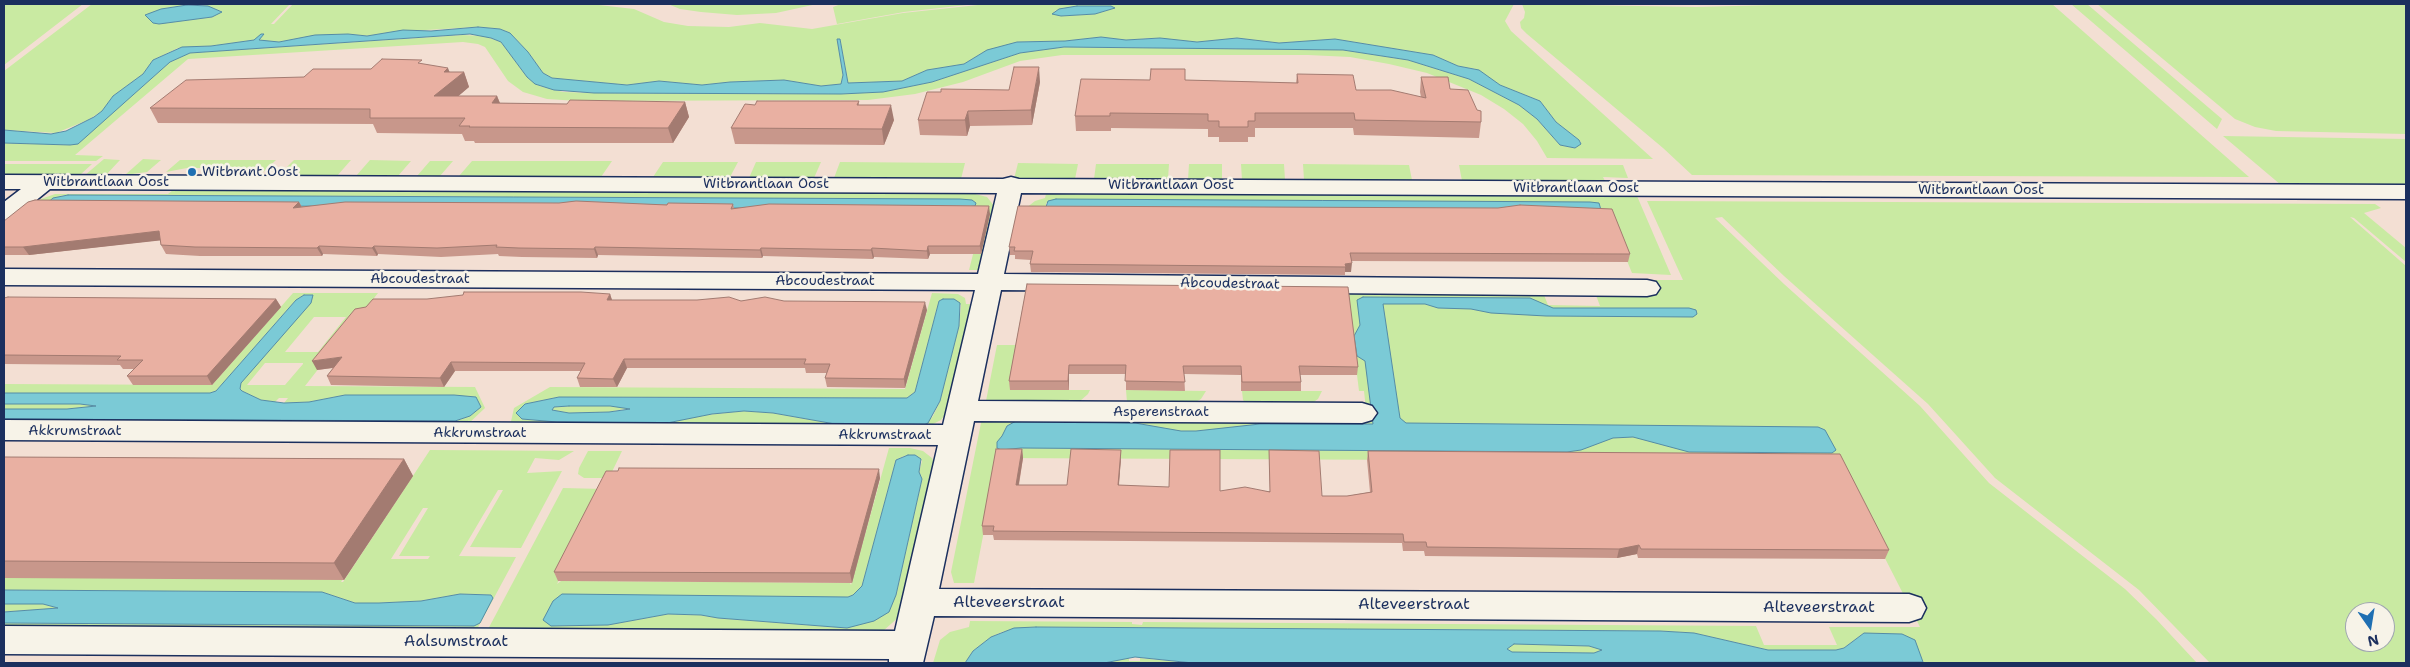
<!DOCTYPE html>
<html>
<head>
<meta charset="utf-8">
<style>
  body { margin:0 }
  #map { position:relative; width:2410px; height:667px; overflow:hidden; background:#f3dfd3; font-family:"Shantell Sans",sans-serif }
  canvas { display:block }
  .frame { position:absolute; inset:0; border:5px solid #1b2f5e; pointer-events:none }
  .north { position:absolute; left:2345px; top:602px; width:50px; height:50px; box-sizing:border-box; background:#f7f3e8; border:1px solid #9fa5b1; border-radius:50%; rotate:167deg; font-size:14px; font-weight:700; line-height:20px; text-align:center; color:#1b2f5e }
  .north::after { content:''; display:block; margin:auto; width:18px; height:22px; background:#1f6fb2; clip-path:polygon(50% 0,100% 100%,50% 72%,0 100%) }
</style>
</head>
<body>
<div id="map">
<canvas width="2410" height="667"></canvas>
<div class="frame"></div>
<div class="north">N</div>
</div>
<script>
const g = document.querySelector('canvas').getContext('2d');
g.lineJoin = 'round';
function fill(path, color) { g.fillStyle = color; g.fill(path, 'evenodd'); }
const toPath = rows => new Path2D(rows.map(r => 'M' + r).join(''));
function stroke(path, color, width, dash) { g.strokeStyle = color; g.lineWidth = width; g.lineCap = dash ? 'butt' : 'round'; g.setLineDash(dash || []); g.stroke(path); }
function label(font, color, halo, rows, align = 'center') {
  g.font = font + ' "Shantell Sans",sans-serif'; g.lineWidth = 5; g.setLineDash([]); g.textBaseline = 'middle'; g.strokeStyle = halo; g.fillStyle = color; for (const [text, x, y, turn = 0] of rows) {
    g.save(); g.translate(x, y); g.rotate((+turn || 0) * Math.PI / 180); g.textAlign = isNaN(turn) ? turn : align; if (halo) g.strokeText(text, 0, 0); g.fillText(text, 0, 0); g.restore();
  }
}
const green = toPath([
  [4,4,83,4,4,65],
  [92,4,290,4,271,24,274,24,293,4,590,4,634,9,664,22,688,26,729,27,760,23,812,29,903,13,987,4,1514,4,1505,21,1511,31,1653,159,1547,158,1537,141,1523,124,1504,109,1481,95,1427,73,1389,64,1350,57,1308,55,1062,55,1020,61,963,82,915,94,868,100,578,101,547,99,523,92,508,81,485,47,478,44,463,42,188,59,75,155,103,156,96,161,4,161,4,143,70,145,78,143,170,62,190,53,462,35,485,36,501,42,527,77,540,86,563,92,594,93,841,94,883,92,932,82,1020,53,1064,47,1343,50,1408,60,1469,79,1519,105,1537,119,1560,145,1575,148,1581,142,1556,122,1540,101,1500,85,1475,69,1458,66,1433,55,1335,39,1279,43,1237,38,1197,42,1153,38,1126,40,1101,37,1065,41,1017,42,982,53,964,64,927,70,902,81,848,83,840,39,837,39,843,75,841,84,821,86,784,80,730,82,702,85,659,81,627,85,552,78,543,73,528,52,510,33,500,29,478,27,391,32,367,36,348,34,306,37,279,42,254,40,211,46,178,48,153,60,143,74,113,96,102,111,88,120,56,133,4,130,4,71],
  [187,5,201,5,221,11,212,17,156,24,167,8],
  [1065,8,1115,8,1095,14,1061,16,1054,11],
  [668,4,817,4,776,13,737,15,701,12,680,9],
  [841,4,976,4,904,12,837,24,833,7],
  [1522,4,1696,7,1813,4,2052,4,2249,177,1692,175,1663,148,1527,34,1521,28,1520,22,1524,18,1525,12],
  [2071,4,2087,4,2222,119,2217,129],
  [2097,4,2406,4,2406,134,2276,131,2255,127,2235,119],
  [2223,136,2406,139,2406,185,2281,185],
  [104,159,120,160,106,175,85,175],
  [143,159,161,160,147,172,125,175],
  [180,160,276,160,260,175,223,175,230,168,187,168,166,172],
  [294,160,351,160,337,176,278,176],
  [370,160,411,161,398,176,356,176],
  [430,161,453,161,440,176,417,176],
  [472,161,612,161,601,177,459,176],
  [663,162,738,162,730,177,653,177],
  [756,162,821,162,814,178,749,178],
  [840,162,965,163,961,179,834,178],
  [1018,163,1078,164,1075,179,1014,179],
  [4,164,92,164,80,175,4,174],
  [1096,164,1169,164,1168,179,1094,179],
  [1189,164,1222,164,1222,180,1188,180],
  [1241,164,1284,164,1285,180,1242,180],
  [1303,164,1409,165,1412,180,1304,180],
  [1459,165,1623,165,1628,178,1603,177,1605,181,1462,181],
  [173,190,971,193,987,197,995,207,980,267,978,270,969,270,983,215,4,229,41,199,55,194,168,194],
  [68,195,960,199,58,196],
  [1046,194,1637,196,1671,275,1632,273,1609,217,1026,208,1035,201,1045,198],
  [1046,203,1599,203,1601,210,1046,207],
  [1647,201,2375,204,2381,208,2364,213,2406,248,2406,262,2354,218,2350,217,2406,266,2406,663,2210,663,2139,590,1995,478,1928,404,1784,276,1722,217,1715,218,1784,284,1920,406,1989,483,2125,589,2156,619,2197,663,1922,663,1864,633,1844,648,1836,650,1768,650,1694,633,1660,631,1036,627,1002,632,991,637,973,651,965,663,933,663,940,640,950,632,969,627,970,621,1132,622,1132,624,1142,625,1143,622,1756,626,1764,645,1837,645,1829,627,1920,627,1837,464,1839,462,998,458,974,583,954,583,951,572,982,418,1367,419,1364,391,1359,391,1347,294,1544,295,1548,305,1600,306,1596,295,1655,296,1649,280,1683,280],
  [2355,612,2385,612,2385,642,2355,642],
  [293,293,378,293,305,386,475,387,485,408,467,425,4,423,4,419,455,421,470,416,481,407,454,395,345,395,309,402,284,403,288,398,279,398,275,402,261,400,242,391,240,389,241,383,304,295,296,300,216,391,210,393,4,393,4,384,212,385],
  [314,317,346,317,318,352,285,352],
  [265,363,303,363,303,364,285,385,247,385],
  [932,293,958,294,965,298,966,304,972,304,948,411,941,420,929,426,510,426,514,408,550,387,905,389],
  [939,301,961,305,959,326,940,401,933,416,924,425,835,424,773,413,744,411,696,416,516,413,525,404,559,397,907,398,915,392],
  [997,345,1018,345,1010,390,1090,390,1088,394,1079,402,985,406],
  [1126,390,1206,391,1201,399,1192,404,1127,402],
  [1242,391,1322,391,1318,399,1309,405,1247,404,1243,400],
  [4,404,80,404,100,406,67,409,4,409],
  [569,406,610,406,630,408,609,412,569,413,552,410,554,407],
  [889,448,910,448,923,451,932,458,934,463,900,616,883,631,868,636,486,633,563,488,604,489,557,584,561,581,737,582,850,583,851,585],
  [915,455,922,461,919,472,922,479,896,595,847,628,718,618,701,615,668,614,608,625,551,626,833,597,848,597,853,595,862,586,896,460,904,456],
  [430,450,574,451,559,460,535,458,527,473,562,471,521,548,470,547,503,490,498,490,459,556,516,557,475,633,4,630,4,623,474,626,480,622,493,598,491,595,460,594,421,601,379,603,355,603,322,592,4,590,4,577,343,579,341,582,343,582],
  [423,508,428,508,399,556,430,556,428,559,391,559],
  [588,451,622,451,609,478,584,478,578,474,579,468],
  [4,604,43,604,60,608,4,612],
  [1514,644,1589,646,1603,650,1594,653,1512,652,1506,649],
  [1129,658,1129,661,1140,661,1140,658,1193,663,1104,663]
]);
const water = toPath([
  [187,5,208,6,222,12,212,17,159,24,153,23,145,15,161,9,187,5],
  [1077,6,1111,6,1115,8,1095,14,1061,16,1052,14,1059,9,1077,6],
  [478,27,500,29,510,33,528,52,543,73,552,78,627,85,659,81,702,85,730,82,784,80,821,86,841,84,843,75,837,39,840,39,848,83,902,81,927,70,964,64,987,50,1017,42,1065,41,1101,37,1126,40,1160,38,1197,42,1237,38,1279,43,1335,39,1433,55,1458,66,1479,70,1500,85,1540,101,1556,122,1579,140,1581,144,1575,148,1560,145,1537,119,1519,105,1469,79,1408,60,1343,50,1064,47,1020,53,932,82,883,92,841,94,594,93,554,90,535,84,527,77,501,42,491,38,470,34,190,53,170,62,78,144,70,145,4,143,4,130,51,134,66,131,94,117,102,111,113,96,143,74,153,60,182,47,211,46,254,40,261,34,264,34,259,40,279,42,315,35,348,34,367,36,403,30,431,31,478,27],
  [68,195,960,199,972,200,976,203,975,206,948,209,45,205,53,198,68,195],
  [1056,199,1590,202,1599,203,1601,210,1046,207,1048,201,1056,199],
  [304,295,313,295,311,303,241,383,240,389,242,391,261,400,284,403,309,402,345,395,454,395,476,397,481,407,470,416,455,421,4,419,4,409,67,409,96,406,80,404,4,404,4,393,210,393,216,391,296,300,304,295],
  [1363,297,1530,298,1553,308,1689,308,1696,310,1697,314,1693,317,1546,316,1491,313,1471,309,1438,308,1425,304,1383,304,1400,418,1406,423,1818,427,1825,430,1836,450,1832,453,1689,452,1633,437,1613,438,1581,450,1567,452,1021,448,1001,450,997,448,997,442,1002,436,1007,426,1016,421,1135,423,1181,431,1196,431,1260,424,1373,424,1365,361,1357,356,1354,336,1360,325,1357,300,1363,297],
  [943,299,954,299,960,303,959,326,940,401,928,423,924,425,835,424,773,413,744,411,712,414,667,423,557,422,522,419,516,413,525,404,559,397,907,398,915,392,939,301,943,299],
  [569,406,610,406,630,409,609,412,569,413,552,410,554,407,569,406],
  [908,455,915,455,921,459,919,472,922,479,896,595,889,612,874,621,847,628,718,618,701,615,668,614,608,625,551,626,543,620,553,601,562,594,848,597,853,595,862,586,896,460,908,455],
  [4,590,322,592,355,603,379,603,421,601,460,594,491,595,493,598,480,623,474,626,4,623,4,612,58,608,43,604,4,604,4,590],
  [1036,627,1660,631,1694,633,1768,650,1836,650,1844,648,1864,633,1902,634,1915,640,1923,662,1193,663,1135,657,1104,663,965,663,973,651,991,637,1014,628,1036,627],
  [1514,644,1589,646,1602,650,1594,653,1512,652,1507,649,1514,644]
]);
const minor = toPath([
  [4,175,1003,179,1011,177,1019,179,2406,185,2406,199,1021,193,1004,274,1647,280,1656,282,1660,288,1656,294,1647,296,1001,290,978,401,1362,403,1372,406,1377,413,1372,420,1362,423,974,421,939,589,1909,594,1921,598,1926,608,1921,618,1909,622,934,616,923,663,889,663,889,659,4,654,4,626,895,631,938,445,4,440,4,420,943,425,975,290,4,285,4,269,978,274,997,193,50,189,13,219,4,221,4,202,21,189,4,189,4,175]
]);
const wall = toPath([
  [423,64,450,72,464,72,469,87,458,96,497,96,500,103,567,104,685,102,689,117,673,143,475,143,474,141,465,141,462,134,377,133,373,124,158,123,150,108,304,77,371,69],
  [1297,74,1356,90,1421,97,1420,92,1421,77,1450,89,1481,122,1479,138,1354,135,1353,128,1255,128,1255,137,1248,137,1248,142,1219,142,1219,137,1208,137,1208,129,1111,128,1111,131,1076,131,1075,116,1185,80,1296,83],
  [1040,82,1032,125,970,126,967,136,920,135,918,120,941,92,1009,90],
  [859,101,859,105,894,120,884,145,735,144,731,128,755,105],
  [299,202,302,207,733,204,734,208,990,214,981,254,930,254,928,259,874,257,873,259,763,256,762,258,598,255,597,258,522,257,499,256,498,254,441,257,378,254,377,256,323,254,322,256,200,256,166,254,161,245,160,240,29,255,4,255,4,221],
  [1009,247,1630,254,1628,262,1351,261,1351,272,1345,272,1345,275,1031,272,1030,264,1031,260,1015,259,1015,255,1010,255],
  [1027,284,1358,367,1357,375,1300,375,1301,382,1301,391,1241,391,1241,375,1184,374,1185,391,1126,390,1126,374,1069,374,1069,390,1010,390,1009,381],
  [610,294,612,300,784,301,927,310,905,388,827,387,825,378,827,373,806,373,805,368,627,368,617,387,580,387,577,378,581,371,455,371,444,387,331,385,327,376,333,368,317,370,427,299],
  [4,298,276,299,281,307,212,385,133,385,127,376,134,369,123,369,120,365,4,364],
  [1022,449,1023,458,1019,485,1067,485,1121,450,1121,458,1119,485,1220,491,1270,491,1269,450,1322,496,1347,496,1370,492,1367,460,1368,451,1889,550,1885,559,1638,558,1637,554,1617,558,1425,556,1424,551,1403,551,1402,543,994,540,993,535,983,535,982,526],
  [4,457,404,459,413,476,344,580,4,578],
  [880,478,852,583,558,581,554,572]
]);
const shadedWall = toPath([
  [1039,67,1040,82,1032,125,1031,110],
  [448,68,453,81,464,72,469,87,441,111,434,96,444,72],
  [497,96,503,111,492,103],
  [685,102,689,117,673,143,668,128],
  [891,105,894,120,884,145,882,129],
  [968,111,970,126,967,136,965,120],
  [299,202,303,210,293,208],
  [989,206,990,214,981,254,980,246],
  [159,231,164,240,29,255,23,247],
  [319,246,323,254,322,256,317,248],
  [374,246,378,254,377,256,372,248],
  [928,246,930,254,928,259,927,251],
  [595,247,598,255,597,258,594,249],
  [761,248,763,256,762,258,760,250],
  [872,248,874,257,873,259,871,250],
  [1352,263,1351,272,1345,272,1345,264],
  [610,294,613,303,607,300],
  [276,299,281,307,212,385,207,376],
  [925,302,927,310,905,388,904,379],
  [342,357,346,366,317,370,312,361],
  [624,359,627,368,617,387,613,379],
  [451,362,455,371,444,387,440,378],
  [1069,365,1069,390,1068,381],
  [1022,449,1023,458,1017,494,1016,485],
  [1121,450,1121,458,1118,494,1118,485],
  [404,459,413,476,344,580,334,563],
  [879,469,880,478,852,583,850,573],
  [1639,545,1637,554,1617,558,1619,549]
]);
const building = toPath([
  [382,59,422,60,418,63,448,68,444,72,464,72,434,96,497,96,492,103,567,104,570,100,685,102,668,128,469,127,470,126,459,126,465,118,370,118,370,109,150,108,186,80,304,77,313,69,371,69,382,59],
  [1014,67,1039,67,1031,110,968,111,965,120,918,120,927,92,941,92,941,89,1009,90,1014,67],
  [1151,69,1185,69,1185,80,1298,83,1297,74,1353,75,1356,90,1391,90,1426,98,1421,77,1448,77,1450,89,1468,90,1477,110,1481,111,1481,122,1355,120,1354,113,1255,113,1255,121,1248,121,1248,127,1219,127,1219,121,1208,121,1208,114,1110,113,1110,116,1075,116,1081,79,1150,80,1151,69],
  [757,101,859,101,857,105,891,105,882,129,731,128,745,104,755,105,757,101],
  [35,200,299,202,293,208,345,202,559,203,576,201,667,205,668,203,733,204,731,209,769,204,989,206,980,246,928,246,927,251,872,248,871,250,761,248,760,250,595,247,594,249,519,248,496,247,497,245,437,248,374,246,372,248,319,246,317,248,195,247,161,245,159,231,23,247,4,247,4,221,28,202,35,200],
  [1520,205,1612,209,1630,254,1350,253,1352,263,1345,264,1346,267,1030,264,1033,251,1014,251,1015,247,1009,247,1018,206,1498,208,1520,205],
  [1027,284,1348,287,1358,367,1299,366,1301,382,1242,382,1241,366,1183,366,1185,382,1125,381,1126,365,1069,365,1068,381,1009,381,1027,284],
  [464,292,581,292,610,294,607,300,697,300,729,297,741,301,765,297,784,301,925,302,904,379,825,378,830,364,804,364,806,359,624,359,613,379,577,378,585,363,451,362,440,378,327,376,342,357,312,361,355,309,366,307,373,299,427,299,463,295,464,292],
  [8,297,276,299,207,376,127,376,143,360,117,360,121,356,4,355,4,298,8,297],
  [996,449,1022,449,1016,485,1067,485,1071,449,1121,450,1118,485,1169,487,1170,450,1220,450,1220,491,1245,487,1270,492,1269,450,1319,451,1322,496,1347,496,1372,492,1368,451,1840,454,1889,550,1641,549,1639,545,1619,549,1427,547,1426,542,1404,542,1403,534,993,531,994,526,982,526,996,449],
  [4,457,404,459,334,563,4,561,4,457],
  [619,468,879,469,850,573,554,572,606,471,618,471,619,468]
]);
const markers = [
  [192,172,5,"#1f6fb2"]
];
const poiNames = [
  ["Witbrant Oost",202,172]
];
const streetNames = [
  ["Witbrantlaan Oost",106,182],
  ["Witbrantlaan Oost",766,184],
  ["Witbrantlaan Oost",1171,185],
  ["Witbrantlaan Oost",1576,188],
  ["Witbrantlaan Oost",1981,190],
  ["Abcoudestraat",420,279],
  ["Abcoudestraat",825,281],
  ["Abcoudestraat",1230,284,1],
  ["Asperenstraat",1161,412],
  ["Akkrumstraat",75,431],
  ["Akkrumstraat",480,433],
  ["Akkrumstraat",885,435]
];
const nearStreetnames = [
  ["Alteveerstraat",1009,603],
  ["Alteveerstraat",1414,605],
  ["Alteveerstraat",1819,608],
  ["Aalsumstraat",456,642]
];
fill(green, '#c9eaa2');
fill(water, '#7bcad6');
stroke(water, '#558ca6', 1);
stroke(minor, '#1b2f5e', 3);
fill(minor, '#f7f3e8');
fill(wall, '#c8978b');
fill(shadedWall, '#a37b71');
fill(building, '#e9b0a2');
stroke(building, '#a37b71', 1);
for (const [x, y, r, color] of markers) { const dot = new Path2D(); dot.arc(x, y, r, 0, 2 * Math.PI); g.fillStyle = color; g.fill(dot); stroke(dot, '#f7f3e8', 2); }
label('14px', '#1b2f5e', '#f7f3e8', poiNames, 'left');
label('14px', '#1b2f5e', '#f7f3e8', streetNames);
label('16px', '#1b2f5e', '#f7f3e8', nearStreetnames);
</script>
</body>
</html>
